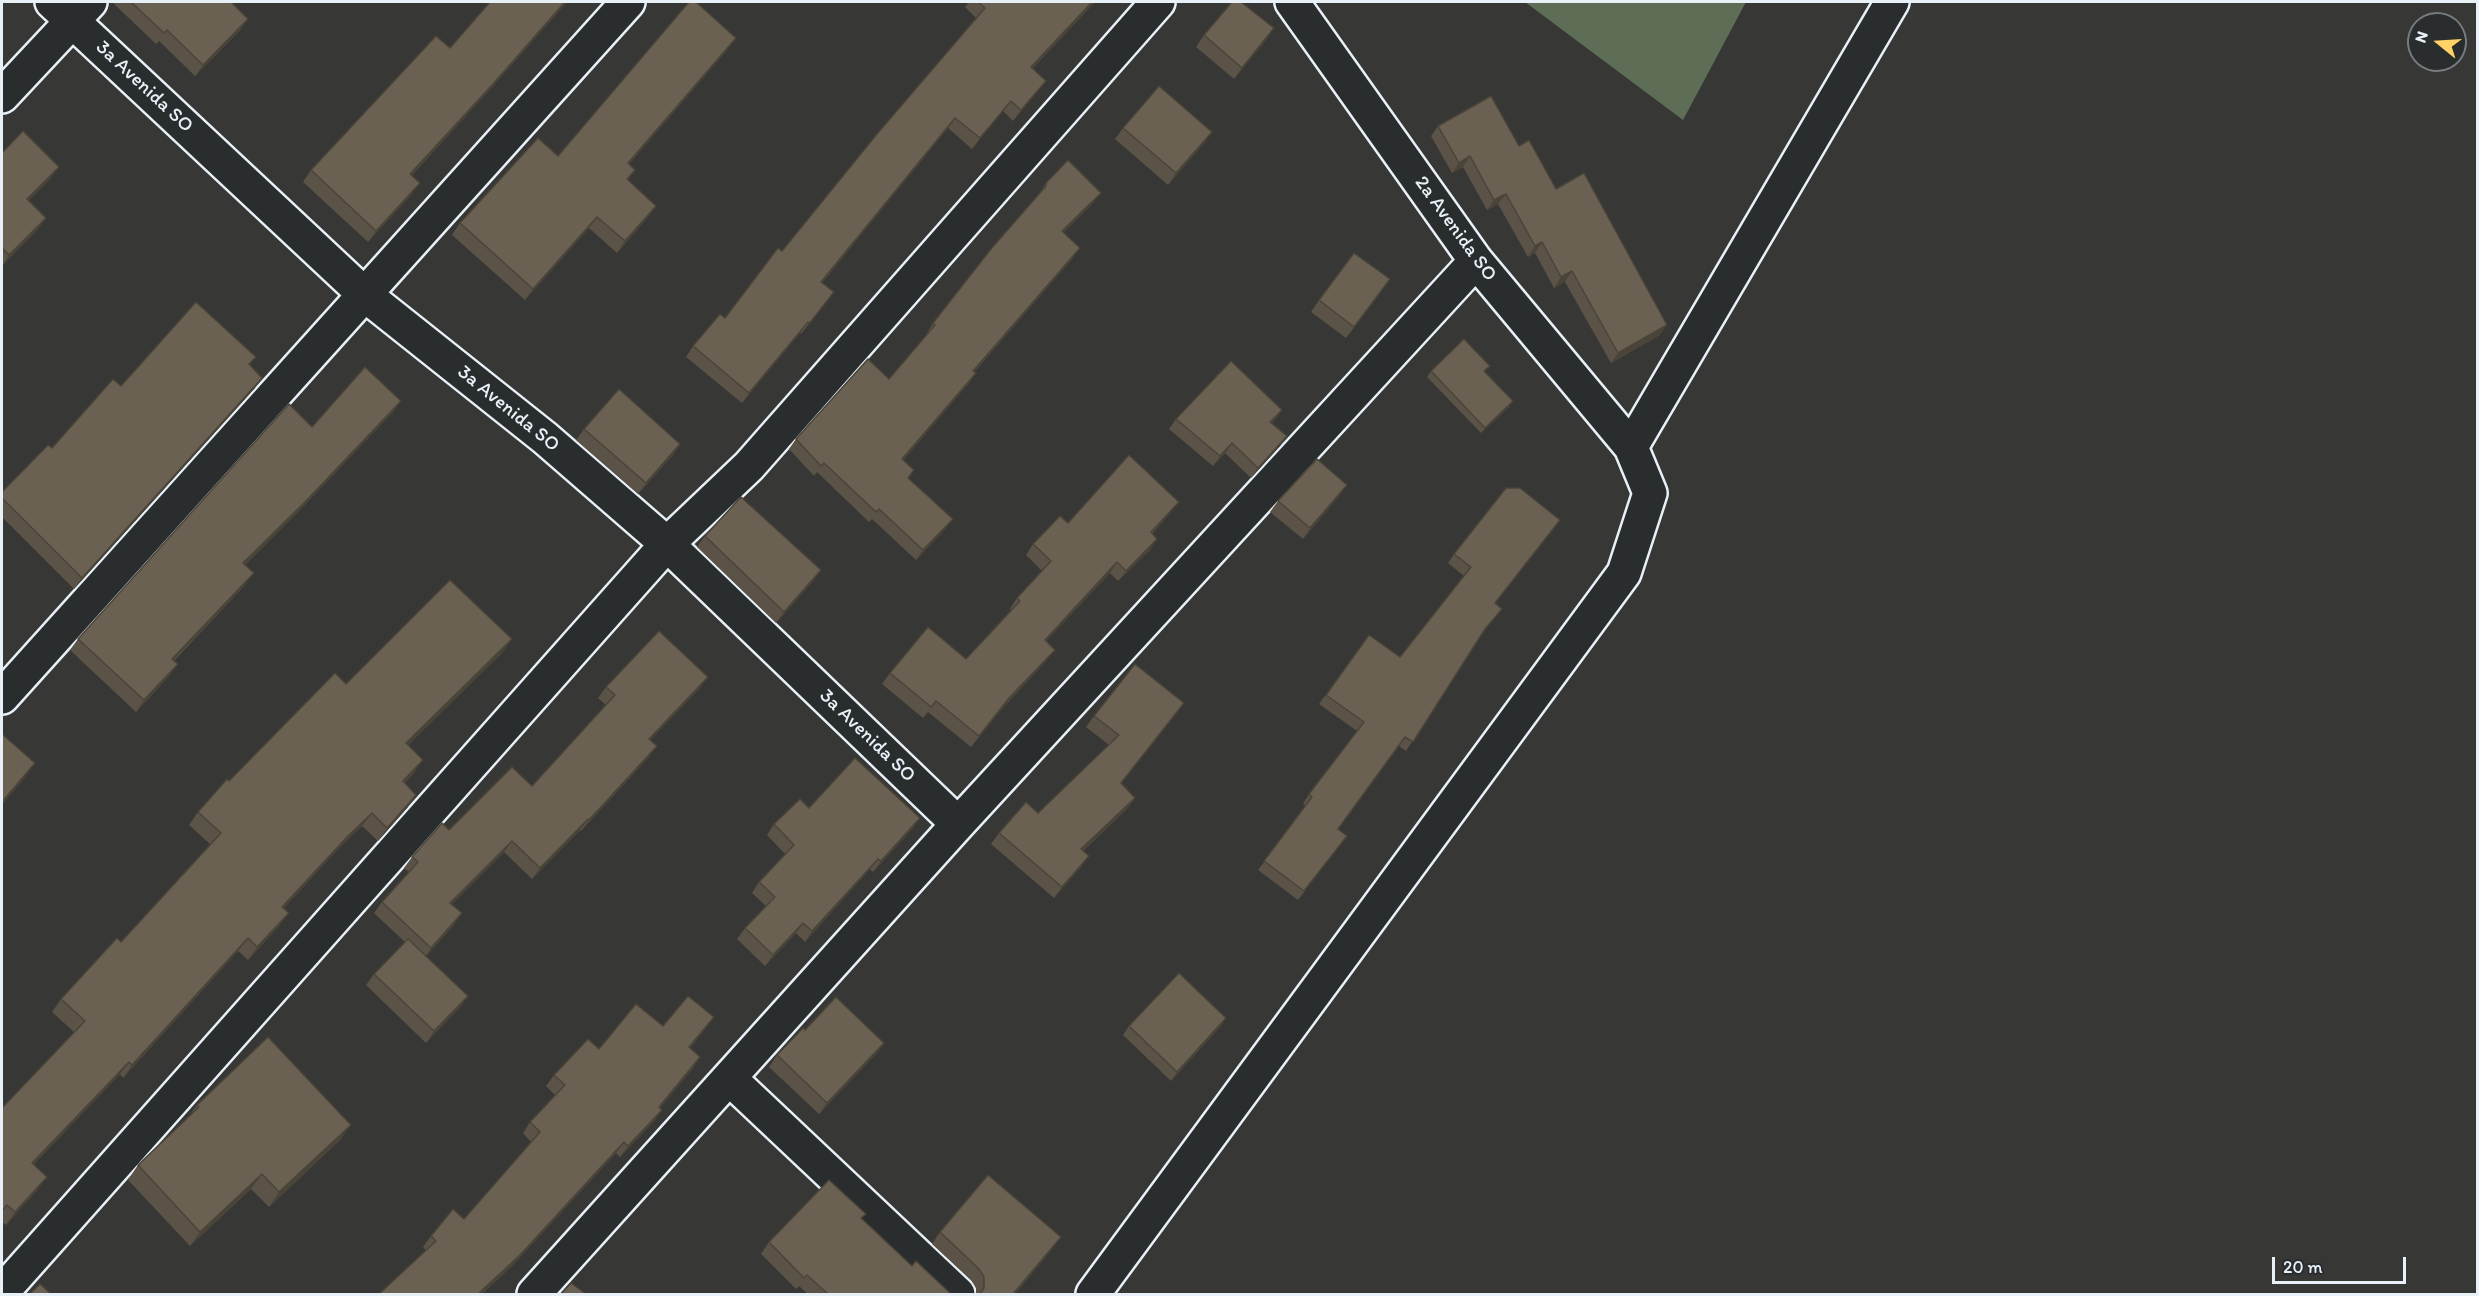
<!DOCTYPE html>
<html>
<head>
<meta charset="utf-8">
<style>
  body { margin:0 }
  #map { position:relative; width:2479px; height:1296px; overflow:hidden; background:#373735; font-family:Itim,sans-serif }
  canvas { display:block }
  .frame { position:absolute; inset:0; border:3px solid #e8f1f8; pointer-events:none }
  .north { position:absolute; left:2407px; top:12px; width:60px; height:60px; box-sizing:border-box; background:#2a2d2e; border:2px solid #767b7f; border-radius:50%; rotate:288deg; font-size:16px; font-weight:700; line-height:24px; text-align:center; color:#e8f1f8 }
  .north::after { content:''; display:block; margin:auto; width:21px; height:27px; background:#ffd166; clip-path:polygon(50% 0,100% 100%,50% 72%,0 100%) }
  .scale { position:absolute; left:2272px; top:1257px; width:134px; height:27px; box-sizing:border-box; border:3px solid #e8f1f8; border-top:0; padding-left:8px; font-size:18px; line-height:21px; white-space:nowrap; color:#e8f1f8; -webkit-text-stroke:4px #2a2d2e; paint-order:stroke }
</style>
</head>
<body>
<div id="map">
<canvas width="2479" height="1296"></canvas>
<div class="frame"></div>
<div class="north">N</div>
<div class="scale">20 m</div>
</div>
<script>
const g = document.querySelector('canvas').getContext('2d');
g.lineJoin = 'round';
function fill(path, color) { g.fillStyle = color; g.fill(path, 'evenodd'); }
const toPath = rows => new Path2D(rows.map(r => 'M' + r).join(''));
function stroke(path, color, width, dash) { g.strokeStyle = color; g.lineWidth = width; g.lineCap = dash ? 'butt' : 'round'; g.setLineDash(dash || []); g.stroke(path); }
function label(font, color, halo, rows, align = 'center') {
  g.font = font + ' Itim,sans-serif'; g.lineWidth = 6; g.setLineDash([]); g.textBaseline = 'middle'; g.strokeStyle = halo; g.fillStyle = color; for (const [text, x, y, turn = 0] of rows) {
    g.save(); g.translate(x, y); g.rotate((+turn || 0) * Math.PI / 180); g.textAlign = isNaN(turn) ? turn : align; if (halo) g.strokeText(text, 0, 0); g.fillText(text, 0, 0); g.restore();
  }
}
const green = toPath([
  [1525,2,1746,2,1683,120]
]);
const street = toPath([
  [52,2,364,294,545,438,667,544,958,824],
  [2,96,90,2],
  [1631,447,1892,2],
  [2,697,628,2],
  [729,1078,958,1294],
  [2,1292,667,544,749,466,1158,2],
  [534,1294,958,824,1476,261],
  [1093,1294,1624,573,1650,493,1631,447,1476,261,1292,2]
]);
const wall = toPath([
  [112,2,231,2,248,19,240,30,195,76,159,41,156,44],
  [490,2,567,2,485,95,412,175,412,194,368,242,303,182,311,170,450,48],
  [969,2,1095,2,1032,69,1038,91,1013,121,1003,111,972,149,948,128,822,283,834,292,801,334,800,333,742,403,686,357,693,346,725,318,782,251,976,18,965,7],
  [1274,28,1266,40,1234,79,1196,47,1204,35],
  [728,49,629,164,635,170,628,180,656,206,648,217,617,253,589,228,525,300,452,235,460,223,558,156],
  [1438,126,1519,146,1556,189,1660,335,1611,363,1565,282,1554,288,1535,253,1528,257,1498,204,1487,210,1463,167,1452,173,1431,136],
  [1123,128,1212,132,1204,143,1168,185,1115,139],
  [2,153,51,178,28,201,38,229,2,266],
  [1046,183,1094,202,1063,233,1073,258,974,372,976,373,969,383,903,460,909,479,953,519,946,528,916,560,872,519,869,522,817,472,814,476,789,449,796,439,889,379,928,334,927,333,933,323,1039,194],
  [1382,291,1346,338,1311,312,1319,300],
  [250,366,262,378,254,389,74,589,2,517,2,492,121,386],
  [1431,371,1485,372,1509,407,1481,433,1427,377],
  [1282,410,1272,423,1287,436,1280,446,1251,478,1225,453,1213,466,1169,429,1176,419],
  [393,412,297,513,245,565,246,584,174,661,170,675,136,712,70,650,78,639,312,427],
  [584,429,680,444,673,455,638,494,576,440],
  [1339,496,1303,539,1270,512,1278,501],
  [1171,512,1152,534,1150,550,1118,581,1110,573,1046,641,1047,660,1002,709,971,747,928,712,923,718,882,684,890,673,966,659,1011,610,1010,609,1017,598,1042,571,1026,555,1033,544,1068,523],
  [1560,520,1495,603,1495,618,1481,635,1406,751,1399,746,1338,829,1340,845,1298,900,1258,870,1306,806,1303,804,1309,794,1357,731,1319,704,1369,635,1400,657,1464,576,1448,563,1454,554],
  [705,536,821,570,813,581,776,623,697,547],
  [503,652,408,745,414,773,405,783,416,795,407,808,378,841,362,826,338,849,284,908,279,926,248,960,238,951,123,1078,120,1074,34,1164,38,1189,6,1225,2,1222,2,1108,74,1032,52,1012,61,999,121,942,210,844,189,825,198,812,229,781,346,684],
  [606,687,700,688,650,740,649,757,581,831,580,830,532,879,504,852,452,904,454,925,426,956,468,996,460,1007,426,1043,366,985,374,974,405,942,374,913,382,902,409,872,404,868,412,857,449,830,532,786,606,705,598,698],
  [1176,714,1121,784,1135,798,1127,809,1083,851,1081,867,1054,898,991,844,999,833,1038,813,1109,745,1086,727,1094,716],
  [809,808,913,828,873,872,870,869,805,942,796,933,765,966,737,939,745,928,766,906,752,893,759,882,785,854,767,835,774,824],
  [1226,1018,1220,1027,1171,1081,1123,1035,1129,1026],
  [663,1026,706,1028,690,1048,700,1057,693,1068,660,1108,662,1110,654,1121,620,1157,616,1153,512,1266,482,1294,379,1294,426,1250,423,1247,431,1236,464,1219,531,1142,523,1133,530,1122,555,1095,546,1086,554,1075,599,1049],
  [805,1030,884,1043,876,1054,819,1114,769,1067,777,1055],
  [197,1105,341,1139,269,1207,251,1189,190,1246,128,1180,138,1165,187,1119],
  [862,1219,912,1266,951,1294,808,1294,799,1286,796,1289,761,1254,769,1242],
  [940,1232,1053,1248,1015,1294,976,1294,976,1288,971,1280,932,1244]
]);
const shadedWall = toPath([
  [565,2,567,2,485,95,402,185,410,174],
  [1092,2,1095,2,1023,78,1031,67],
  [248,19,240,30,195,76,203,65],
  [1274,28,1266,40,1234,79,1242,68],
  [736,38,728,49,620,175,628,163],
  [1046,81,1038,91,1013,121,1021,110],
  [1011,101,1003,111,972,149,980,138],
  [955,118,948,128,814,293,821,282],
  [1212,132,1204,143,1168,185,1176,173],
  [1470,156,1463,167,1452,173,1459,163],
  [59,167,51,178,19,210,27,199],
  [420,183,412,194,368,242,376,231],
  [1101,193,1094,202,1055,241,1062,231],
  [1506,194,1498,204,1487,210,1494,200],
  [656,206,648,217,617,253,625,241],
  [597,217,589,228,525,300,533,289],
  [46,218,38,229,2,266,9,255],
  [1542,242,1535,253,1528,257,1535,246],
  [1080,248,1073,258,966,380,973,371],
  [1572,271,1565,282,1554,288,1561,277],
  [808,322,800,333,742,403,749,393],
  [1667,325,1660,335,1611,363,1618,353],
  [976,373,969,383,896,469,902,459],
  [262,378,254,389,74,589,82,578],
  [401,401,393,412,297,513,235,574,243,563],
  [1513,401,1509,407,1481,433,1485,428],
  [1282,410,1275,420,1263,432,1270,422],
  [1287,436,1280,446,1251,478,1258,468],
  [1232,443,1225,453,1213,466,1220,456],
  [680,444,673,455,638,494,646,483],
  [1347,485,1339,496,1303,539,1310,528],
  [1179,502,1171,512,1143,543,1151,532],
  [953,519,946,528,916,560,923,550],
  [1560,520,1554,529,1488,612,1495,603],
  [1157,539,1150,550,1118,581,1126,571],
  [1117,562,1110,573,1037,651,1045,640],
  [821,570,813,581,776,623,784,612],
  [254,573,246,584,164,670,172,659],
  [512,639,503,652,397,756,406,743],
  [1055,650,1047,660,1002,709,971,747,1009,698],
  [178,664,170,675,136,712,144,700],
  [708,677,700,688,641,750,649,739],
  [1184,703,1176,714,1113,794,1121,783],
  [657,746,649,757,581,831,589,820],
  [423,760,414,773,394,794,403,781],
  [35,763,24,779,2,805,2,802],
  [416,795,407,808,378,841,387,828],
  [1135,798,1127,809,1073,860,1081,849],
  [372,813,362,826,338,849,273,920,282,907,347,837],
  [920,818,913,828,873,872,881,861],
  [588,819,580,830,532,879,540,868],
  [512,841,504,852,442,914,450,903],
  [1089,856,1081,867,1054,898,1062,887],
  [878,859,870,869,805,942,812,931],
  [289,913,279,926,248,960,257,947],
  [462,913,454,925,424,959,431,948],
  [803,923,796,933,765,966,773,955],
  [248,938,238,951,123,1078,132,1065],
  [468,996,460,1007,426,1043,434,1031],
  [714,1017,706,1028,681,1058,689,1047],
  [1226,1018,1220,1027,1171,1081,1177,1072],
  [884,1043,876,1054,819,1114,827,1103],
  [700,1057,693,1068,652,1118,659,1107],
  [129,1062,120,1074,23,1176,32,1163],
  [662,1110,654,1121,620,1157,628,1146],
  [351,1125,341,1139,269,1207,279,1192],
  [624,1142,616,1153,512,1266,482,1294,478,1294],
  [262,1174,251,1189,190,1246,200,1232],
  [47,1177,38,1189,6,1225,15,1212],
  [1061,1237,1053,1248,1015,1294,1013,1294]
]);
const building = toPath([
  [131,2,231,2,248,19,203,65,167,30,164,33,131,2],
  [490,2,565,2,493,84,410,174,420,183,376,231,311,170,436,36,450,48,490,2],
  [689,2,696,2,736,38,628,163,635,170,627,179,656,206,625,241,597,217,533,289,460,223,538,138,558,156,689,2],
  [978,2,1092,2,1031,67,1046,81,1021,110,1011,101,980,138,955,118,821,282,834,292,809,324,808,322,749,393,693,346,720,314,725,318,778,248,782,251,877,134,985,8,978,2],
  [1232,2,1241,2,1274,28,1242,68,1204,35,1232,2],
  [1159,86,1212,132,1176,173,1123,128,1159,86],
  [1491,96,1519,146,1529,140,1556,189,1584,173,1667,325,1618,353,1572,271,1561,277,1542,242,1535,246,1506,194,1494,200,1470,156,1459,163,1438,126,1491,96],
  [23,131,59,167,27,199,46,218,9,255,2,248,2,153,23,131],
  [1068,160,1101,193,1062,231,1080,248,973,371,976,373,902,459,914,470,908,478,953,519,923,550,879,509,876,512,824,463,821,466,796,439,868,359,889,379,935,325,933,323,991,249,1046,186,1046,183,1068,160],
  [1354,253,1390,279,1354,327,1319,300,1354,253],
  [196,302,256,357,249,364,262,378,82,578,2,498,2,492,48,445,52,448,113,379,121,386,196,302],
  [1464,339,1490,366,1484,371,1513,401,1485,428,1431,371,1464,339],
  [1231,361,1282,410,1270,422,1287,436,1258,468,1232,443,1220,456,1176,419,1231,361],
  [365,367,401,401,305,502,243,563,254,573,172,659,178,664,144,700,78,639,289,404,312,427,365,367],
  [619,389,680,444,646,483,584,429,619,389],
  [1129,455,1179,502,1151,532,1157,539,1126,571,1117,562,1045,640,1055,650,1009,698,979,736,936,701,931,707,890,673,928,627,966,659,1020,601,1017,598,1051,561,1033,544,1060,516,1068,523,1129,455],
  [1317,459,1347,485,1310,528,1278,501,1317,459],
  [1506,488,1520,488,1560,520,1495,603,1502,609,1485,629,1413,742,1405,737,1338,829,1347,836,1304,891,1264,861,1312,797,1309,794,1364,722,1326,695,1369,635,1400,657,1471,567,1454,554,1506,488],
  [741,497,821,570,784,612,705,536,741,497],
  [450,580,512,639,406,743,423,760,403,781,416,795,387,828,372,813,347,837,282,907,289,913,257,947,248,938,132,1065,129,1062,32,1163,47,1177,15,1212,7,1205,2,1211,2,1108,85,1021,61,999,117,938,121,942,221,833,198,812,227,779,229,781,335,673,346,684,450,580],
  [659,631,708,677,649,739,657,746,589,820,588,819,540,868,512,841,450,903,462,913,431,948,382,902,418,862,412,857,442,823,449,830,512,767,532,786,615,695,606,687,659,631],
  [1135,664,1184,703,1121,783,1135,798,1081,849,1089,856,1062,887,999,833,1026,802,1038,813,1119,735,1094,716,1135,664],
  [2,734,35,763,2,802,2,734],
  [855,758,920,818,881,861,878,859,812,931,803,923,773,955,745,928,775,897,759,882,794,845,774,824,800,799,809,808,855,758],
  [408,939,468,996,434,1031,374,974,408,939],
  [1179,973,1226,1018,1177,1072,1129,1026,1179,973],
  [688,996,714,1017,689,1047,700,1057,659,1107,662,1110,628,1146,624,1142,520,1255,478,1294,379,1294,436,1241,431,1236,453,1209,464,1219,540,1132,530,1122,565,1085,554,1075,588,1039,599,1049,636,1004,663,1026,688,996],
  [836,997,884,1043,827,1103,777,1055,803,1028,805,1030,836,997],
  [268,1037,351,1125,279,1192,262,1174,200,1232,138,1165,199,1107,197,1105,268,1037],
  [988,1175,1061,1237,1013,1294,980,1294,984,1288,984,1277,979,1269,940,1232,988,1175],
  [829,1180,866,1214,861,1218,912,1266,916,1261,951,1294,828,1294,807,1275,804,1278,769,1242,829,1180],
  [571,1283,586,1294,561,1294,571,1283],
  [40,1284,51,1294,30,1294,40,1284]
]);
const streetNames = [
  ["3a Avenida SO",144,87,43],
  ["2a Avenida SO",1455,229,54],
  ["3a Avenida SO",508,409,39],
  ["3a Avenida SO",867,736,44]
];
fill(green, '#5d6d56');
stroke(street, '#e8f1f8', 38);
stroke(street, '#2a2d2e', 33);
fill(wall, '#5b5347');
fill(shadedWall, '#4a4439');
fill(building, '#6a6152');
stroke(building, '#4a4439', 1.5);
label('20px', '#e8f1f8', '#2a2d2e', streetNames);
</script>
</body>
</html>
